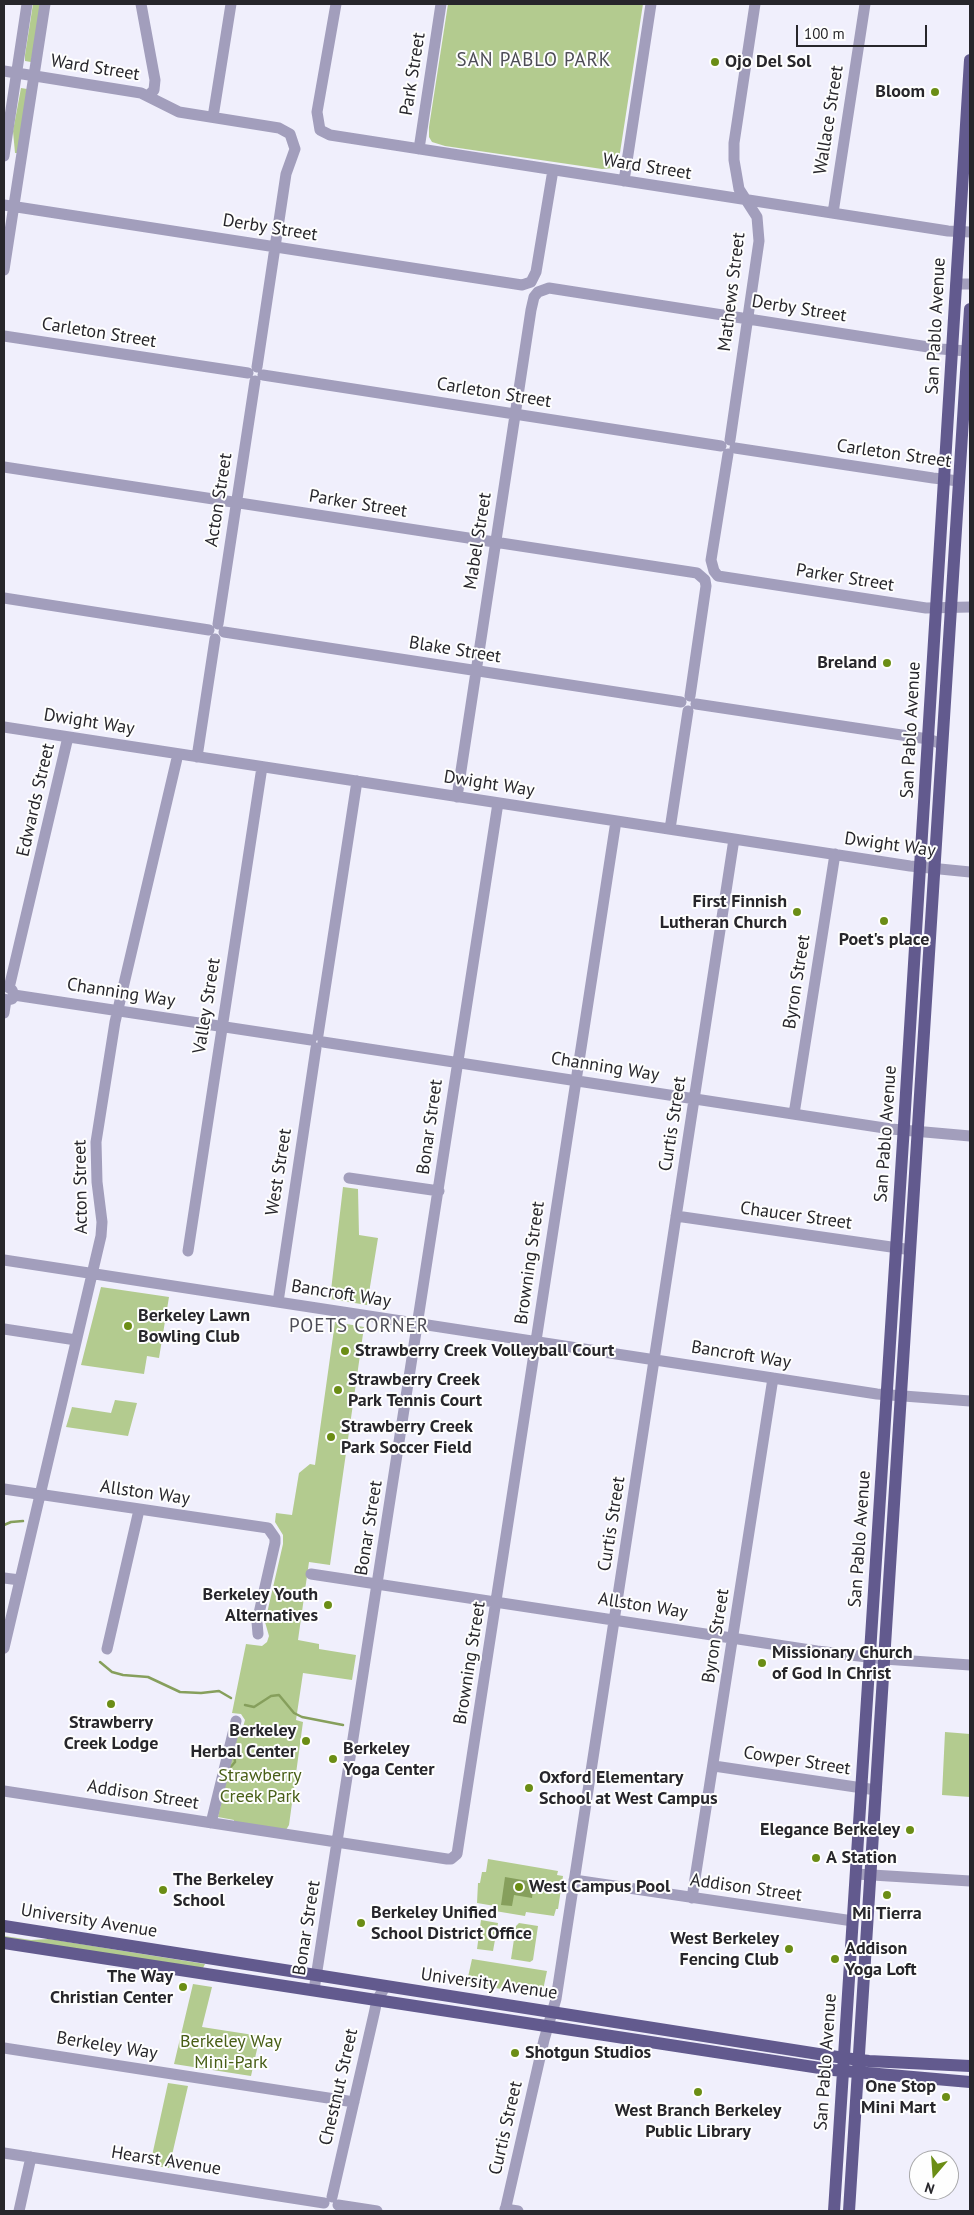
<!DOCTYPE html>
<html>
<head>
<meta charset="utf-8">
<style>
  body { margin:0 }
  #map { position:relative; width:974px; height:2215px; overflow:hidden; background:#f0effc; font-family:"PT Sans",sans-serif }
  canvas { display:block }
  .frame { position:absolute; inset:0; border:5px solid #27262b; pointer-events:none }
  .north { position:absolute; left:909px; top:2150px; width:50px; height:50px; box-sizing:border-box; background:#fefefe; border:1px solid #a8a8aa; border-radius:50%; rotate:198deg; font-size:14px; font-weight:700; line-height:20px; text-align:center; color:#27262b }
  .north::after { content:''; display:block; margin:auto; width:18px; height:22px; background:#6b8d15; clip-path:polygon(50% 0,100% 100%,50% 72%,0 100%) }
  .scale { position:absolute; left:796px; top:25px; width:131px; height:22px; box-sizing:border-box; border:2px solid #27262b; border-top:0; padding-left:6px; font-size:15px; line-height:18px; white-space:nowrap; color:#27262b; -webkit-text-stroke:4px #fefefe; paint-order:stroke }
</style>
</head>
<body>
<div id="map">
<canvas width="974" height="2215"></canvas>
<div class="frame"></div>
<div class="north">N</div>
<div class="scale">100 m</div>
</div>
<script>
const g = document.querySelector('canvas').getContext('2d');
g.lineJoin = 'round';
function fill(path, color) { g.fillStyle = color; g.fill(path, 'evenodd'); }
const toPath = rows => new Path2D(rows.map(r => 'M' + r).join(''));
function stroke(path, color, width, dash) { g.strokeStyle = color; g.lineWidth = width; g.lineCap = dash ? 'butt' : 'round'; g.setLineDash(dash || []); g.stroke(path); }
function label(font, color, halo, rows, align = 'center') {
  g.font = font + ' "PT Sans",sans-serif'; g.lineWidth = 4; g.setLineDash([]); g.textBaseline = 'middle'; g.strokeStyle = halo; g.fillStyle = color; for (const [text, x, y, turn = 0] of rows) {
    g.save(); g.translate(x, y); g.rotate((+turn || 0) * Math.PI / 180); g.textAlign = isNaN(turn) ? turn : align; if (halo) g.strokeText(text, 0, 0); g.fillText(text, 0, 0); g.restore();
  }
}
const green = toPath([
  [33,4,41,4,31,62,25,61,25,55],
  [448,4,643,4,619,159,614,168,602,169,445,146,432,142,429,137,429,127],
  [21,88,27,89,18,153,15,153,13,131],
  [343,1187,358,1189,359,1235,378,1238,367,1305,330,1299],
  [101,1287,169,1297,159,1358,147,1356,144,1374,81,1365],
  [335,1322,364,1327,330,1565,309,1562,298,1640,319,1644,319,1649,356,1655,352,1680,303,1673,296,1720,303,1722,289,1825,286,1830,234,1823,234,1820,218,1817,237,1733,243,1727,245,1720,241,1714,232,1713,246,1644,262,1646,267,1642,269,1636,265,1622,283,1544,283,1535,275,1522,276,1513,292,1515,299,1473,310,1464,315,1465],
  [115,1400,137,1403,128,1436,66,1427,72,1407,111,1413],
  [945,1732,970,1734,970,1797,942,1795],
  [488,1859,558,1871,557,1875,563,1876,558,1909,556,1909,554,1916,526,1912,525,1916,495,1911,495,1906,477,1903,478,1883,480,1883,482,1872,486,1872],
  [481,1920,498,1923,493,1951,477,1949],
  [519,1923,538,1926,533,1960,530,1962,511,1959,516,1926],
  [4,1936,31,1940,49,1939,205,1964,203,1968,4,1938],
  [472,1959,547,1971,543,1990,539,1993,528,1993,456,1982,455,1977,466,1979,468,1977],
  [193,1984,212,1987,202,2027,260,2036,251,2076,174,2064],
  [168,2083,188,2086,169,2168,150,2165]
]);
const water = toPath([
  [505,1877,534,1882,532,1898,514,1895,512,1906,501,1905]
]);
const stream = toPath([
  [4,1525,11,1522,23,1521],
  [100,1662,112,1672,123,1675,148,1677,180,1692,201,1693,219,1691,231,1698],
  [245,1705,254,1707,271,1696,279,1695,294,1713,302,1717,343,1725],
  [229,1769,235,1762,234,1751]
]);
const minor = toPath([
  [141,4,155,80,154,90,149,95],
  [336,4,317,112,320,130,330,135,948,231,970,232],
  [4,71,141,93,179,112,279,128,290,134,295,149,286,174,257,367],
  [213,117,231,4],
  [419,149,441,4],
  [4,156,27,4],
  [624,181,651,4],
  [4,205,522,285,531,282,536,272,553,170],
  [833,213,865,4],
  [4,270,45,4],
  [956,284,970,284],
  [4,336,248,373],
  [263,375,721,446],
  [730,440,759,241,757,217,739,189,734,160,734,143,755,4],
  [735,448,933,478,959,481],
  [728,454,711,560,714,571,718,576,926,608,970,607],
  [4,467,697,573,705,580,706,586,690,696],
  [4,598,209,630],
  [218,624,255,381],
  [224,632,681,702],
  [696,704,928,739,942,744],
  [4,727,910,866,970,872],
  [197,757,215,639],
  [457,797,531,310,534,297,538,292,549,288,941,349,967,351],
  [670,829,688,711],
  [9,988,68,737],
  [14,995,311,1040],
  [4,999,8,1000,12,999,14,995,12,990],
  [4,1013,6,1000],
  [318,1035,357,781],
  [323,1042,891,1129,970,1136],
  [794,1114,835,854],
  [349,1178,439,1191],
  [676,1216,905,1249],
  [188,1251,262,767],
  [4,1260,877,1394,970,1401],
  [278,1302,316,1048],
  [4,1329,76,1340],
  [4,1489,268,1528,275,1538,275,1543,257,1622,258,1634],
  [311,1574,817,1651,884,1659,970,1665],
  [4,1578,20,1580],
  [4,1648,101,1236,102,1222,97,1182,96,1142,115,1022,178,754],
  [107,1649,139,1510],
  [714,1766,876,1790],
  [4,1791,447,1859,451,1859,457,1854,616,821],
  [211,1823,236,1721],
  [856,1874,970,1881],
  [574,1880,853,1921],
  [692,1898,773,1378],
  [314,1990,498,803],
  [4,2048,354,2102],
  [4,2153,324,2203],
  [332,2197,374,2014,377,2000,385,1987],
  [338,2205,377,2211],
  [505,2209,518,2211],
  [19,2211,31,2157],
  [505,2211,544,2040,556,1999,734,839]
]);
const major = toPath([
  [4,1926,844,2058,869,2061,970,2066],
  [4,1943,833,2070,970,2082],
  [834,2211,903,1141,970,60],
  [849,2211,970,309]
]);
const markers = [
  [715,62,5,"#6b8d15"],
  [935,92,5,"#6b8d15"],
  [887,663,5,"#6b8d15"],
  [797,912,5,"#6b8d15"],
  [884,921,5,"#6b8d15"],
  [128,1326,5,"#6b8d15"],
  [345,1351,5,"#6b8d15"],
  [338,1390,5,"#6b8d15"],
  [331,1437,5,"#6b8d15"],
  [328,1605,5,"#6b8d15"],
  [762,1663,5,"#6b8d15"],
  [111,1704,5,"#6b8d15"],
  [306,1741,5,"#6b8d15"],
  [333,1759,5,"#6b8d15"],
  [529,1788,5,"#6b8d15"],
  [910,1830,5,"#6b8d15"],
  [816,1858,5,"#6b8d15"],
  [519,1887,5,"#6b8d15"],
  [163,1890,5,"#6b8d15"],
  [887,1895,5,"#6b8d15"],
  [361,1923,5,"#6b8d15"],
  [789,1949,5,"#6b8d15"],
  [835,1959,5,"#6b8d15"],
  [183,1987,5,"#6b8d15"],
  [515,2053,5,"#6b8d15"],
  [698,2092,5,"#6b8d15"],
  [946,2097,5,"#6b8d15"]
];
const poiNames = [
  ["Ojo Del Sol",725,62],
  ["Bloom",925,92,"right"],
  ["Breland",877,663,"right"],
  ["First Finnish",787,902,"right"],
  ["Lutheran Church",787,923,"right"],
  ["Poet's place",884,940,"center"],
  ["Berkeley Lawn",138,1316],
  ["Bowling Club",138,1337],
  ["Strawberry Creek Volleyball Court",355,1351],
  ["Strawberry Creek",348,1380],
  ["Park Tennis Court",348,1401],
  ["Strawberry Creek",341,1427],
  ["Park Soccer Field",341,1448],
  ["Berkeley Youth",318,1595,"right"],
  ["Alternatives",318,1616,"right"],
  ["Missionary Church",772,1653],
  ["of God In Christ",772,1674],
  ["Strawberry",111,1723,"center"],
  ["Creek Lodge",111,1744,"center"],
  ["Berkeley",296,1731,"right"],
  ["Herbal Center",296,1752,"right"],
  ["Berkeley",343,1749],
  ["Yoga Center",343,1770],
  ["Oxford Elementary",539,1778],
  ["School at West Campus",539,1799],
  ["Elegance Berkeley",900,1830,"right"],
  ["A Station",826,1858],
  ["The Berkeley",173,1880],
  ["School",173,1901],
  ["West Campus Pool",529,1887],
  ["Berkeley Unified",371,1913],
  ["School District Office",371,1934],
  ["Mi Tierra",887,1914,"center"],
  ["West Berkeley",779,1939,"right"],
  ["Fencing Club",779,1960,"right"],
  ["Addison",845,1949],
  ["Yoga Loft",845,1970],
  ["The Way",173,1977,"right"],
  ["Christian Center",173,1998,"right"],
  ["Shotgun Studios",525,2053],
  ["One Stop",936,2087,"right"],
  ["Mini Mart",936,2108,"right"],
  ["West Branch Berkeley",698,2111,"center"],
  ["Public Library",698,2132,"center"]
];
const streetNames = [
  ["Ward Street",95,68,9],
  ["Park Street",413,74,-81],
  ["Wallace Street",829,120,-81],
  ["Ward Street",647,167,9],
  ["Derby Street",270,228,9],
  ["Mathews Street",732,292,-83],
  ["Derby Street",799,309,9],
  ["San Pablo Avenue",936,326,-87],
  ["Carleton Street",99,333,9],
  ["Carleton Street",494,393,9],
  ["Carleton Street",894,454,8],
  ["Acton Street",219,500,-81],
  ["Parker Street",358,504,9],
  ["Mabel Street",478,541,-81],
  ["Parker Street",845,578,9],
  ["Blake Street",455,650,9],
  ["Dwight Way",89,722,9],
  ["San Pablo Avenue",911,730,-87],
  ["Dwight Way",489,784,9],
  ["Edwards Street",36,800,-77],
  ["Dwight Way",890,845,8],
  ["Byron Street",797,982,-81],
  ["Channing Way",121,993,9],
  ["Valley Street",207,1006,-81],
  ["Channing Way",605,1067,9],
  ["Curtis Street",673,1124,-81],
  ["Bonar Street",430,1127,-82],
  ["San Pablo Avenue",886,1134,-86],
  ["West Street",279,1172,-81],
  ["Acton Street",81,1187,-91],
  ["Chaucer Street",796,1216,8],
  ["Browning Street",530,1263,-82],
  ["Bancroft Way",341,1294,9],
  ["Bancroft Way",741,1355,9],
  ["Allston Way",145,1493,8],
  ["Curtis Street",612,1524,-81],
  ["Bonar Street",369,1528,-81],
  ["San Pablo Avenue",860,1539,-86],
  ["Allston Way",643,1606,9],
  ["Byron Street",716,1636,-81],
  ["Browning Street",470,1663,-81],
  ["Cowper Street",797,1761,9],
  ["Addison Street",143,1795,9],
  ["Addison Street",746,1888,8],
  ["University Avenue",89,1921,9],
  ["Bonar Street",307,1928,-81],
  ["University Avenue",489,1984,8],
  ["Berkeley Way",107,2046,9],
  ["San Pablo Avenue",826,2062,-86],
  ["Chestnut Street",339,2087,-77],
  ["Curtis Street",506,2128,-77],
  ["Hearst Avenue",166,2161,9]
];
const parkNames = [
  ["Strawberry",260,1776],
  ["Creek Park",260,1797],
  ["Berkeley Way",231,2042],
  ["Mini-Park",231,2063]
];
const neighbourhoodNames = [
  ["SAN PABLO PARK",534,61],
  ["POETS CORNER",359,1327]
];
fill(green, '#b3cb8f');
fill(water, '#869f5c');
stroke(stream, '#869f5c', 2.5);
stroke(minor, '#a29ebc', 11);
stroke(major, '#625a8e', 12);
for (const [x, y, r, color] of markers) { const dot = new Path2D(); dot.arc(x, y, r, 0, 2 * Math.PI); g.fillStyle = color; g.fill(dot); stroke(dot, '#fefefe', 2); }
label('bold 18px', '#27262b', '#fefefe', poiNames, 'left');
label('18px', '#27262b', '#fefefe', streetNames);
label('18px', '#485e16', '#fefefe', parkNames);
g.letterSpacing = '1px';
label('19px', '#4d4c56', '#fefefe', neighbourhoodNames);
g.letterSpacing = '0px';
</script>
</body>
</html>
